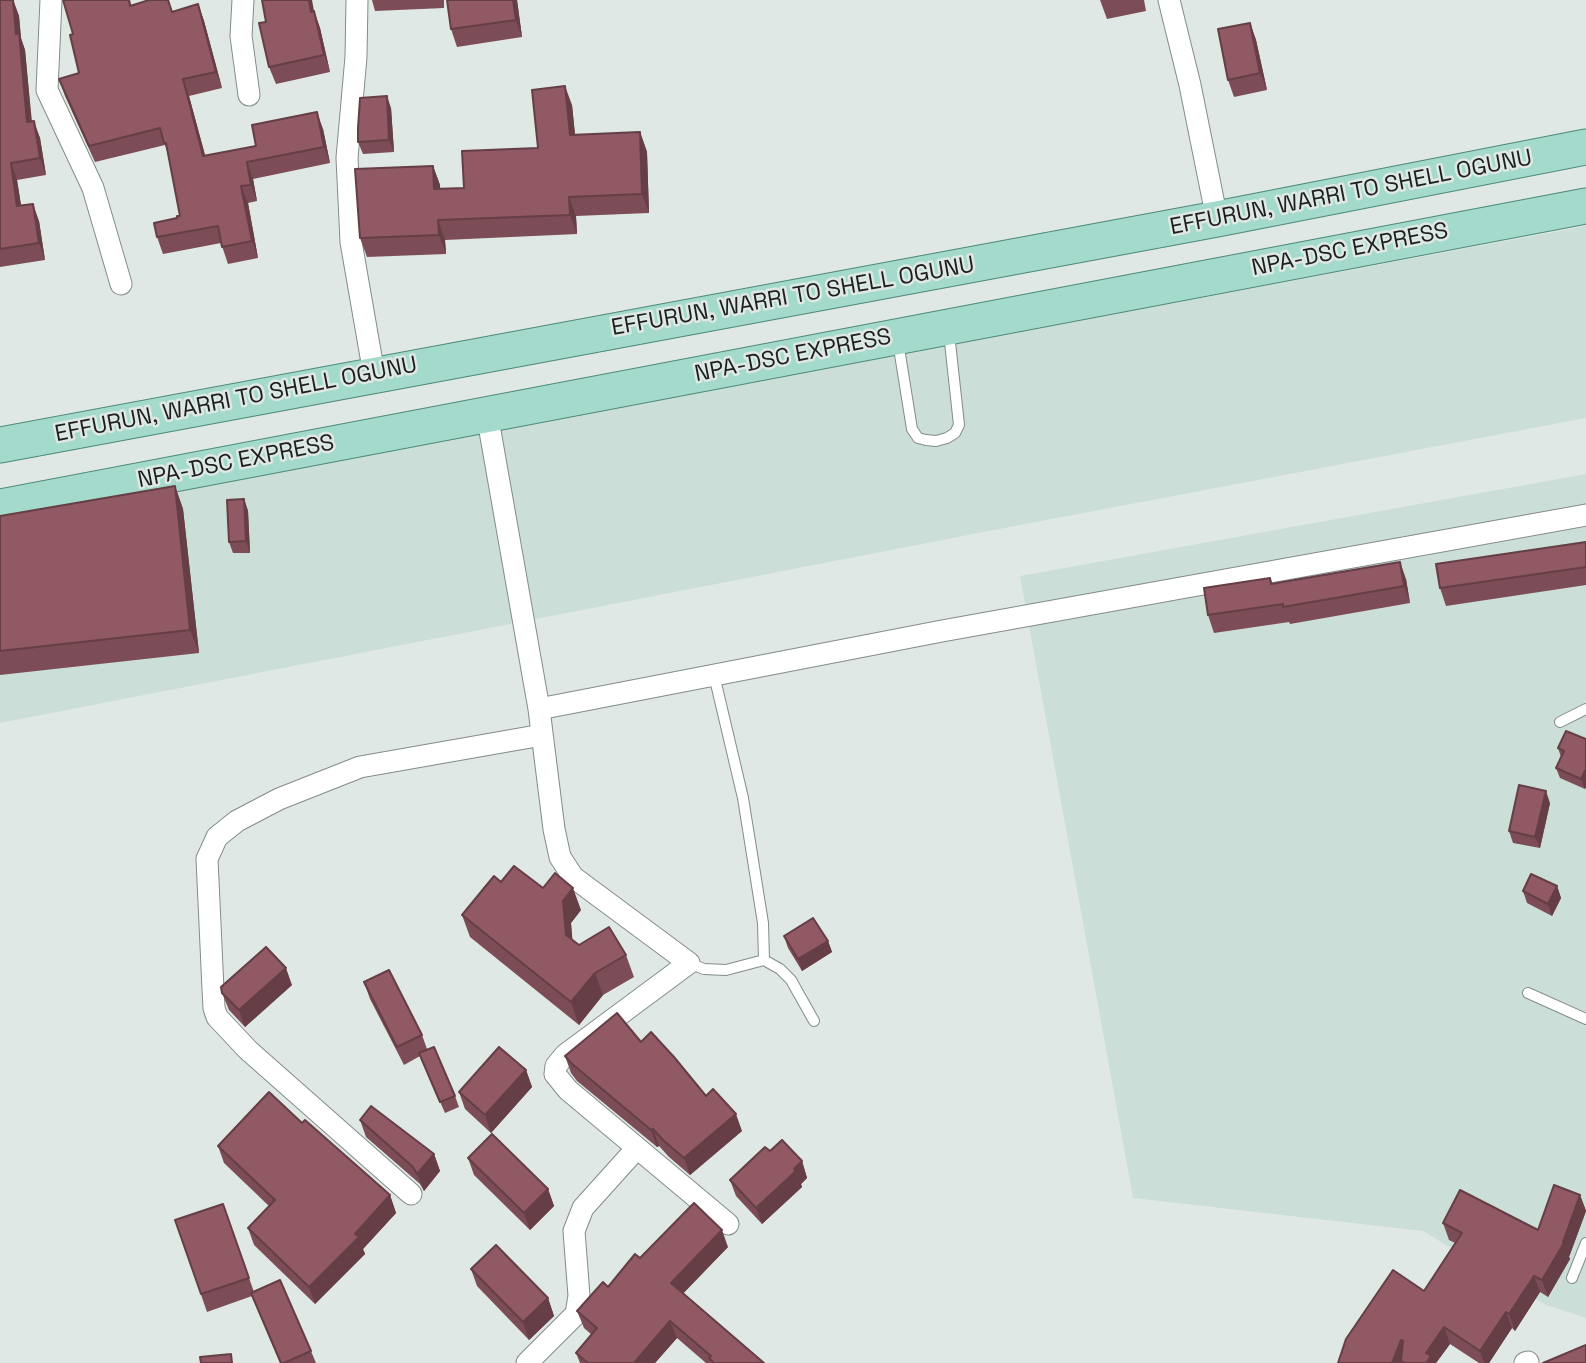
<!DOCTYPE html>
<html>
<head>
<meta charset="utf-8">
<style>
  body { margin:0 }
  canvas { display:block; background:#dfe8e5 }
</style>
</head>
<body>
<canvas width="1586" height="1363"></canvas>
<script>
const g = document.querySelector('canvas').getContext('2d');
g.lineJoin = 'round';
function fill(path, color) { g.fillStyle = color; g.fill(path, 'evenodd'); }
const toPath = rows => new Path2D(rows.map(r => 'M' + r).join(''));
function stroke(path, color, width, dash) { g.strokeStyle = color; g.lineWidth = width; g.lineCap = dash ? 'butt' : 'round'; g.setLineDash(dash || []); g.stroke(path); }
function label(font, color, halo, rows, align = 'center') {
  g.font = font + ' "Space Grotesk",sans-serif'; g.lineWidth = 5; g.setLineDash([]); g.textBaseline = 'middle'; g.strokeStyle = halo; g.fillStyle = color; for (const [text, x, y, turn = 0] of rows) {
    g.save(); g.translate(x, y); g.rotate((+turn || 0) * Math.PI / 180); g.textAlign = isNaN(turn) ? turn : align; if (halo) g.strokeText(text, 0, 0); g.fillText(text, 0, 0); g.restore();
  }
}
const built = toPath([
  [1586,226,1586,418,1020,525,0,723,0,522],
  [1586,474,1586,1318,1546,1305,1423,1231,1133,1198,1020,576]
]);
const service = toPath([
  [898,342,912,429,918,438,926,440,936,441,947,438,955,433,959,425,949,333],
  [714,675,743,798,763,923,764,960],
  [1560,722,1586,709],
  [689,963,704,969,726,970,764,960,780,969,791,980,814,1021],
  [1528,993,1586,1019],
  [1572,1278,1586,1243]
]);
const minor = toPath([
  [51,0,47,90,93,188,121,284],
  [243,0,241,36,249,95],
  [357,0,356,57,347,158,351,242,374,374],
  [1169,0,1190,85,1217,219],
  [487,414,539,709,554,829,560,857,573,877,689,963,565,1055,556,1066,555,1074,568,1090,728,1224],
  [539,709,942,631,1586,515],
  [411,1194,248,1050,217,1017,214,1008,213,989,207,859,217,837,237,821,279,799,360,767,542,735],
  [527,1363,576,1314,579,1296,574,1231,583,1208,637,1148],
  [1525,1363,1528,1362]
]);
const primary = toPath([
  [0,445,1217,219,1586,147],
  [0,507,1586,206]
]);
const wall = toPath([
  [0,0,13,0,19,16,21,38,25,50,32,122,40,138,46,175,17,180,21,206,39,221,45,260,0,267],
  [130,0,131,5,172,12,198,4,204,21,222,88,189,96,205,156,256,146,323,129,330,163,253,179,257,201,248,203,258,258,228,264,221,243,163,254,157,237,180,216,168,154,165,145,95,162,65,96,59,79,79,73,73,34],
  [372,0,444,0,444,8,375,11],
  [517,0,522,37,457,47,451,29],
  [1100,0,1144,0,1146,11,1107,19],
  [314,11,320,28,330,72,276,84,269,67],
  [1250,23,1256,40,1267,90,1234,97,1228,80],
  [572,105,575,135,640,132,647,152,649,213,576,216,577,234,445,240,446,254,367,257,360,238,433,166,440,185,440,189,464,188,538,148],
  [391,108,394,152,363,154,358,142],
  [175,486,183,509,199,653,0,675,0,516],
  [244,499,248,511,250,553,233,553,229,542],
  [1586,542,1586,585,1446,606,1440,588],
  [1270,578,1273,584,1406,579,1410,603,1290,624,1289,622,1214,633,1208,615],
  [1586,739,1586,787,1585,789,1560,778,1556,768,1561,757,1558,748],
  [1550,803,1540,848,1513,843,1509,831],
  [1557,886,1561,898,1552,916,1527,903,1523,891],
  [543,888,581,910,571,923,572,940,579,945,626,955,634,977,603,995,579,1025,470,937,462,915],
  [784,936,828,941,832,952,802,971,788,948],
  [364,982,422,1035,427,1049,455,1096,459,1107,445,1113,420,1056,404,1065,370,999],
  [292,985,245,1027,229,1010,222,993],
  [641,1042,706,1096,742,1131,690,1175,669,1157,659,1146,657,1147,577,1081,571,1073,565,1056],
  [526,1070,532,1087,491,1133,465,1109,459,1092],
  [360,1120,434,1154,440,1171,424,1191,420,1184,366,1137],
  [218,1146,390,1195,396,1213,363,1249,365,1254,315,1304,254,1245,248,1228,269,1206,224,1163],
  [770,1151,802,1161,807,1178,801,1184,802,1187,762,1224,736,1196,730,1180],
  [468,1158,548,1189,554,1206,530,1230,474,1175],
  [1580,1195,1586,1211,1569,1257,1570,1259,1548,1297,1540,1292,1515,1331,1512,1328,1489,1363,1479,1363,1450,1344,1436,1363,1338,1363,1424,1291,1455,1243,1449,1240,1443,1223,1538,1230],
  [223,1204,254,1292,311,1351,316,1363,280,1363,252,1296,207,1312,175,1220],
  [728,1247,683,1293,764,1363,706,1363,677,1338,655,1363,580,1363,576,1353,592,1335,584,1328,577,1311,608,1287,640,1258],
  [471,1269,548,1298,554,1316,529,1340,477,1286]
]);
const shadedWall = toPath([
  [13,0,19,16,21,38,25,50,33,139,27,122,16,34],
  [309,0,312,0,314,11,320,28,330,72,311,12],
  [513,0,517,0,522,37,516,20],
  [198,4,204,21,222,88,216,72],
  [1250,23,1256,40,1267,90,1260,73],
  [183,79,189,96,210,173,203,156],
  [565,86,572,105,577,154,570,135],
  [387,96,391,108,394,152,389,140],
  [317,112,323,129,330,163,324,147],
  [34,121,40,138,46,175,40,158],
  [640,132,647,152,649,213,642,194],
  [247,162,253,179,257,201,251,185],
  [11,163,17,180,24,223,17,206],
  [433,166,440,185,441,209,434,189],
  [241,186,248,203,258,258,252,241],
  [569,197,576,216,577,234,570,215],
  [33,204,39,221,45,260,39,243],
  [438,220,445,240,446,254,439,235],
  [175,486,183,509,199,653,190,630],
  [244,499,248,511,250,553,246,541],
  [1400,562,1406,579,1410,603,1404,586],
  [1586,769,1586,787,1585,789,1581,779],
  [1546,791,1550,803,1540,848,1535,837],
  [1557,886,1561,898,1552,916,1548,904],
  [573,888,581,910,571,923,574,957,566,935,563,901],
  [828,941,832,952,802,971,798,959],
  [286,968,292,985,245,1027,239,1010],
  [595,973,603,995,579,1025,571,1002],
  [526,1070,532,1087,491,1133,485,1115],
  [736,1114,742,1131,690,1175,684,1158],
  [653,1129,659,1146,657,1147,651,1130],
  [434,1154,440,1171,424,1191,417,1174],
  [802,1161,807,1178,801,1184,802,1187,762,1224,756,1208],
  [548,1189,554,1206,530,1230,524,1213],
  [390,1195,396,1213,363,1249,365,1254,315,1304,309,1287],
  [1580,1195,1586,1211,1569,1257,1570,1259,1548,1297,1542,1280,1563,1242],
  [722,1230,728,1247,677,1300,671,1283],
  [1534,1276,1540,1292,1515,1331,1509,1314],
  [548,1298,554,1316,529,1340,523,1322],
  [1506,1312,1512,1328,1489,1363,1484,1363,1480,1351],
  [670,1321,677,1338,655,1363,634,1363],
  [1444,1327,1450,1344,1436,1363,1426,1363,1426,1353],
  [1401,1340,1407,1357,1401,1361,1402,1363,1392,1363]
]);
const building = toPath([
  [0,0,13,0,16,34,19,33,27,122,34,121,40,158,11,163,17,206,33,204,39,243,0,249,0,0],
  [63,0,129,0,130,6,149,0,168,0,172,12,198,4,216,72,183,79,203,156,256,146,252,125,317,112,324,147,247,162,251,185,241,186,252,241,222,247,218,226,157,237,154,223,177,218,177,216,180,216,166,143,164,143,160,128,89,146,59,79,79,73,70,35,73,34,63,0],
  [262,0,309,0,311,12,314,11,324,55,269,67,259,23,266,22,262,0],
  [447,0,513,0,516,20,451,29,447,0],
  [1250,23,1260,73,1228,80,1218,29,1250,23],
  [565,86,570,135,640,132,642,194,569,197,570,215,438,220,439,235,360,238,355,169,433,166,434,189,464,188,462,151,538,148,532,90,565,86],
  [387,96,389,140,358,142,358,128,360,98,387,96],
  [175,486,190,630,0,651,0,516,175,486],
  [244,499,246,541,229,542,227,500,244,499],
  [1586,542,1586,567,1440,588,1436,564,1586,542],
  [1400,562,1404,586,1283,607,1283,604,1208,615,1204,588,1270,578,1271,584,1400,562],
  [1566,731,1586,739,1586,769,1581,779,1556,768,1564,751,1558,748,1566,731],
  [1519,785,1546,791,1535,837,1509,831,1519,785],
  [514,866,543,888,555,873,573,888,563,901,566,935,579,945,609,927,626,955,595,973,571,1002,462,915,494,876,501,882,514,866],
  [1531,874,1557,886,1548,904,1523,891,1531,874],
  [813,918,828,941,798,959,784,936,813,918],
  [266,947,286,968,239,1010,222,993,221,987,266,947],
  [389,970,422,1035,397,1047,364,982,389,970],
  [617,1013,641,1042,651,1032,674,1057,706,1096,713,1089,736,1114,684,1158,663,1140,653,1129,651,1130,571,1063,565,1056,617,1013],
  [434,1047,455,1096,440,1102,419,1053,434,1047],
  [499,1047,526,1070,485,1115,459,1092,499,1047],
  [269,1092,302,1123,305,1120,390,1195,355,1234,359,1237,309,1287,248,1228,275,1200,218,1146,269,1092],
  [371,1106,434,1154,417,1174,413,1167,360,1120,371,1106],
  [492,1134,548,1189,524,1213,468,1158,492,1134],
  [782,1140,802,1161,794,1169,796,1171,756,1208,730,1180,765,1147,770,1151,782,1140],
  [1554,1185,1580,1195,1563,1242,1564,1243,1542,1280,1534,1276,1509,1314,1506,1312,1480,1351,1444,1327,1426,1353,1431,1356,1426,1363,1405,1363,1401,1361,1403,1341,1401,1340,1392,1363,1338,1363,1346,1339,1393,1270,1424,1291,1462,1233,1443,1223,1460,1190,1538,1230,1554,1185],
  [694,1203,722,1230,671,1283,764,1363,714,1363,709,1358,711,1356,670,1321,634,1363,588,1363,576,1353,597,1328,577,1311,603,1282,608,1287,635,1254,640,1258,694,1203],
  [223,1204,249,1278,201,1294,175,1220,223,1204],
  [496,1245,548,1298,523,1322,471,1269,496,1245],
  [280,1280,311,1351,284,1363,281,1363,251,1293,280,1280],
  [1586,1345,1586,1363,1543,1363,1586,1345],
  [231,1354,232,1363,201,1363,200,1357,231,1354]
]);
const streetNames = [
  ["EFFURUN, WARRI TO SHELL OGUNU",1351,193,-11],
  ["NPA-DSC EXPRESS",1350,250,-11],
  ["EFFURUN, WARRI TO SHELL OGUNU",793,297,-10],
  ["NPA-DSC EXPRESS",793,356,-11],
  ["EFFURUN, WARRI TO SHELL OGUNU",236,400,-11],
  ["NPA-DSC EXPRESS",236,462,-11]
];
fill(built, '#ccded8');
stroke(service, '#848c8a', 12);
stroke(minor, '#848c8a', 23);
stroke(primary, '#4c8978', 37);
stroke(service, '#fff', 10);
stroke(minor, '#fff', 21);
stroke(primary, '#a3dacb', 35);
fill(wall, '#7c4d56');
fill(shadedWall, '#653e46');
fill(building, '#905964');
stroke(building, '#653e46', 2);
label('23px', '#1c1f1e', '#dfe8e5', streetNames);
</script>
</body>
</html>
